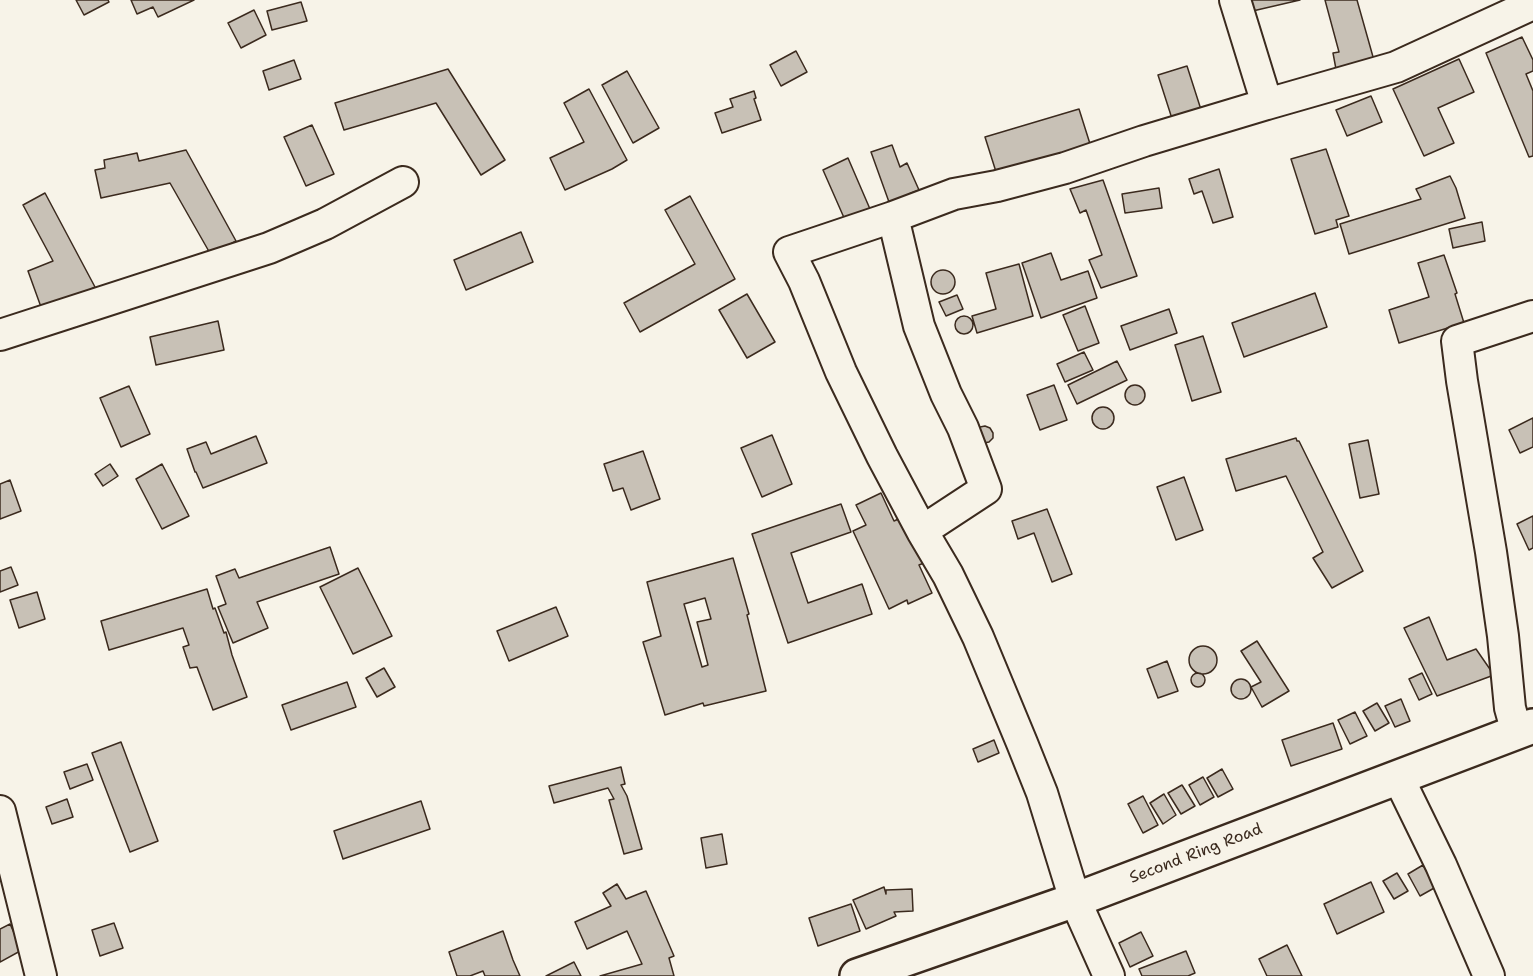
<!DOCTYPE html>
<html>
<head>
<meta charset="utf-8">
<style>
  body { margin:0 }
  canvas { display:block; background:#f7f3e8 }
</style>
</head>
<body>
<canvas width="1533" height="976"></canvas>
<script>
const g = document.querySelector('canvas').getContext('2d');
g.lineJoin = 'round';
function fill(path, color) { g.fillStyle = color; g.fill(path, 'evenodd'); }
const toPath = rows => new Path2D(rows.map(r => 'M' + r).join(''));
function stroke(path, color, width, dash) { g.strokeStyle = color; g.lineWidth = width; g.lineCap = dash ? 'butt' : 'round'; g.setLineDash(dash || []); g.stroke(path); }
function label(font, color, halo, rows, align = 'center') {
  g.font = font + ' "Shantell Sans",sans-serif'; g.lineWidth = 6; g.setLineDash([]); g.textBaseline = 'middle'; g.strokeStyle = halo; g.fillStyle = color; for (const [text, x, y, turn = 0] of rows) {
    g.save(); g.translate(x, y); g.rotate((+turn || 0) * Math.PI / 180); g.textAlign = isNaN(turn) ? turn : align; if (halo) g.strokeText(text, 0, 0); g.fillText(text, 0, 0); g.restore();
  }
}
const building = toPath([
  [76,0,108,0,109,2,84,15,76,0],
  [131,0,194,0,158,17,153,7,137,14,131,0],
  [1242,0,1300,0,1244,13,1242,0],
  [1325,0,1357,0,1377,71,1338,80,1333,53,1339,52,1325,0],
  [301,2,307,21,272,30,267,11,301,2],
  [254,10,266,35,241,48,228,23,254,10],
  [1522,37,1533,60,1533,71,1526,74,1533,91,1533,156,1529,157,1486,53,1522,37],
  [796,51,807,72,781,86,770,65,796,51],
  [1459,59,1474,92,1438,108,1454,143,1424,156,1393,89,1459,59],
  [294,60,301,79,269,90,263,71,294,60],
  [1187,66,1204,119,1175,128,1158,75,1187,66],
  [448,69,505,160,481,175,436,103,344,130,335,103,448,69],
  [627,71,659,128,633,143,602,85,627,71],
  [589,89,627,160,612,169,565,190,550,158,584,142,564,103,589,89],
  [754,91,756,98,754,99,761,120,722,133,715,113,733,107,730,99,754,91],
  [1371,96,1382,122,1347,136,1336,110,1371,96],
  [1079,109,1091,147,997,175,985,137,1079,109],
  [312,125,334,174,306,186,284,137,312,125],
  [892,145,900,167,907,163,919,190,909,194,909,195,889,202,871,152,892,145],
  [1326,149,1349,216,1336,220,1338,227,1315,234,1291,159,1326,149],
  [186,150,236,241,211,255,170,183,101,198,95,170,105,168,104,160,137,153,139,161,186,150],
  [848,158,870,209,845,220,823,170,848,158],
  [1219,169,1233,217,1213,223,1202,191,1194,194,1189,179,1219,169],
  [1450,176,1456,188,1465,218,1349,254,1340,224,1421,199,1416,189,1450,176],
  [1103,180,1137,276,1101,288,1089,260,1102,255,1086,210,1080,213,1070,189,1103,180],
  [1159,188,1162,208,1125,213,1122,194,1159,188],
  [45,193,95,287,73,299,71,296,41,307,28,271,53,261,23,205,45,193],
  [690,196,735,279,640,332,624,303,695,264,665,210,690,196],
  [1482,222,1485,241,1453,248,1449,229,1482,222],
  [521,232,533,262,466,290,454,260,521,232],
  [1051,253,1061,280,1088,271,1097,298,1041,318,1022,263,1051,253],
  [1444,255,1457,293,1455,294,1464,323,1399,343,1389,310,1429,297,1418,263,1444,255],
  [1019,264,1033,316,977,333,972,316,996,309,986,273,1019,264],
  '931 282a12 12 0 1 1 24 0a12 12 0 1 1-24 0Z',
  [1315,293,1327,327,1244,357,1232,323,1315,293],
  [747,294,775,342,747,358,719,310,747,294],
  [957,295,963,309,946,316,939,302,957,295],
  [1085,306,1099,343,1078,351,1063,315,1085,306],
  [1169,309,1177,333,1130,350,1121,326,1169,309],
  '955 325a9 9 0 1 1 18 0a9 9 0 1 1-18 0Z',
  [218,321,224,350,156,365,150,337,218,321],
  [1203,336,1221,392,1192,401,1175,345,1203,336],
  [1084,352,1093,370,1065,382,1057,364,1084,352],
  [1117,361,1127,380,1077,404,1068,385,1117,361],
  [1054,385,1067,420,1040,430,1027,395,1054,385],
  '1125 395a10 10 0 1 1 20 0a10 10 0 1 1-20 0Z',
  [129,386,150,434,121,447,100,398,129,386],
  '1092 418a11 11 0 1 1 22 0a11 11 0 1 1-22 0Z',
  [1533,418,1533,447,1520,453,1509,430,1533,418],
  [985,426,990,428,993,433,993,438,989,442,984,443,977,431,980,427,985,426],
  [772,435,792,484,762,497,741,448,772,435],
  [256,436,267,463,203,488,196,472,195,472,187,449,206,442,211,454,256,436],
  [1296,438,1297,441,1299,441,1363,571,1332,588,1313,558,1323,552,1286,476,1236,491,1226,459,1296,438],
  [1368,440,1379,494,1360,498,1349,444,1368,440],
  [643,451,660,499,631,510,623,488,613,491,604,464,643,451],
  [110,464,118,476,103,486,95,474,110,464],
  [162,464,189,516,162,529,136,479,162,464],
  [1184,477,1203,530,1176,540,1157,487,1184,477],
  [10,480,21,511,0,519,0,484,10,480],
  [881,493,894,521,903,517,924,563,919,565,932,593,908,604,907,600,889,609,853,531,866,525,856,505,881,493],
  [841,504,851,532,791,553,808,603,862,584,872,614,788,643,752,534,841,504],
  [1047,509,1072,574,1052,582,1034,533,1018,539,1012,521,1047,509],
  [1533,516,1533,548,1529,550,1517,524,1533,516],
  [330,547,339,574,257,602,268,628,233,643,218,607,226,604,216,576,235,569,239,578,330,547],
  [733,558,749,614,747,615,766,691,704,706,703,703,665,715,643,642,661,636,647,582,733,558],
  [705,598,711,619,697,622,708,665,702,667,684,604,705,598],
  [11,567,18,585,0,592,0,571,11,567],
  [358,568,392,636,353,654,320,587,358,568],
  [207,589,213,609,215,608,224,633,226,632,232,655,247,697,213,710,197,667,190,668,183,647,189,645,183,628,109,650,101,621,207,589],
  [37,592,45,619,19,628,10,600,37,592],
  [556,607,568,636,509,661,497,631,556,607],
  [1429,617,1447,660,1476,649,1494,675,1437,696,1404,628,1429,617],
  [1257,641,1289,691,1262,707,1251,687,1261,682,1241,651,1257,641],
  '1189 660a14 14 0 1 1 28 0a14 14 0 1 1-28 0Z',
  [1167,661,1178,691,1158,698,1147,669,1167,661],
  [384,668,395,687,377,697,366,678,384,668],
  [1422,673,1432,694,1419,700,1409,679,1422,673],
  '1191 680a7 7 0 1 1 14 0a7 7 0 1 1-14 0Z',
  '1231 689a10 10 0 1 1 20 0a10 10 0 1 1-20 0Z',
  [347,682,356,707,291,730,282,705,347,682],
  [1401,699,1410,721,1395,727,1385,706,1401,699],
  [1377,703,1389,723,1375,731,1363,711,1377,703],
  [1355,712,1367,736,1350,744,1338,720,1355,712],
  [1333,723,1342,749,1291,766,1282,740,1333,723],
  [994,740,999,753,978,762,973,749,994,740],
  [121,742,158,841,130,852,92,753,121,742],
  [87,764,93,780,70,789,64,772,87,764],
  [621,767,625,784,621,785,627,796,642,849,624,854,609,800,614,799,608,788,554,803,549,786,621,767],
  [1222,769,1233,789,1218,797,1207,778,1222,769],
  [1203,777,1214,797,1200,805,1189,785,1203,777],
  [1182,785,1195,806,1181,814,1168,793,1182,785],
  [1164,794,1176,815,1163,824,1150,803,1164,794],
  [1143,796,1158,825,1143,833,1128,804,1143,796],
  [67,799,73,817,52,824,46,807,67,799],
  [421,801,430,829,343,859,334,831,421,801],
  [722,834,727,864,706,868,701,838,722,834],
  [1423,865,1436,887,1420,896,1408,874,1423,865],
  [1397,873,1408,891,1394,899,1383,881,1397,873],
  [1371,882,1384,912,1337,934,1324,904,1371,882],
  [617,884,626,899,646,891,674,956,669,958,674,976,600,976,642,964,627,931,587,949,575,922,611,906,603,893,617,884],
  [884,887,886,894,886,890,912,889,913,911,894,912,896,916,866,929,853,900,884,887],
  [851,904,860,931,818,946,809,918,851,904],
  [114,923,123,948,100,956,92,930,114,923],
  [10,924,22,950,0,962,0,929,10,924],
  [503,931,513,960,520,976,485,976,483,971,470,976,457,976,449,952,503,931],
  [1141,932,1153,956,1130,967,1119,943,1141,932],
  [1287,945,1302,976,1267,976,1259,959,1287,945],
  [1186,951,1195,973,1188,976,1142,976,1139,969,1186,951],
  [574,962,581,976,546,976,574,962]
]);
const minor = toPath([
  [1267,104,1396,67,1533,4],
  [893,217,919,326,946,394,963,428,986,489,922,531],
  [0,335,269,248,325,224,403,182],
  [1517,733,1510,708,1503,636,1491,552,1462,381,1457,341,1533,316],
  [1398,777,1441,865,1489,976],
  [0,811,41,976],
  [1109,976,1075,900,1042,793,1022,743,978,637,948,575,922,531,882,456,841,372,804,281,789,252,893,217,954,194,997,186,1065,168,1144,141,1267,104,1235,0]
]);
const major = toPath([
  [857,976,1075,900,1533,726]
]);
const streetNames = [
  ["Second Ring Road",1196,854,-21]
];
fill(building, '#c8c1b6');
stroke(building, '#3b2a1e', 1.5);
stroke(minor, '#3b2a1e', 34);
stroke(major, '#3b2a1e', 38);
stroke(minor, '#f7f3e8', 30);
stroke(major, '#f7f3e8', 33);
label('16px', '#3b2a1e', '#f7f3e8', streetNames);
</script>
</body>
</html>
